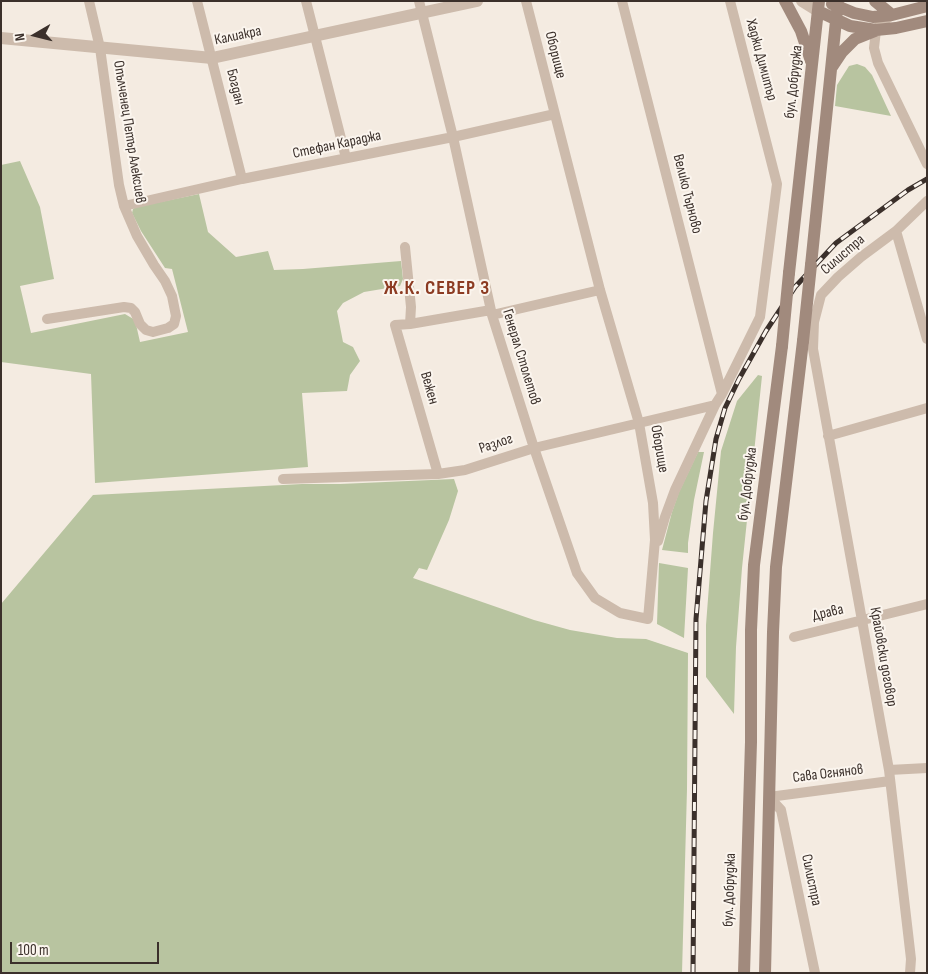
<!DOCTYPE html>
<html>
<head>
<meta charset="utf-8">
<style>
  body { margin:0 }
  #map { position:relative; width:928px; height:974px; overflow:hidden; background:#f4ebe1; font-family:"Sofia Sans Condensed",sans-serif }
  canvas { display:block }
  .frame { position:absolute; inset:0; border:2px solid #3b302b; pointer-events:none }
  .north { position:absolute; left:10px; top:10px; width:50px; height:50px; -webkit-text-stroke:4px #fbf5ee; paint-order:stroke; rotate:262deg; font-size:14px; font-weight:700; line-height:20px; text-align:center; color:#3b302b }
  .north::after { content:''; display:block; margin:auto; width:18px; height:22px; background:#3b302b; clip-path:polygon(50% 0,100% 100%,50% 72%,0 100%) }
  .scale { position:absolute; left:10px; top:942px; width:149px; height:22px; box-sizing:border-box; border:2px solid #3b302b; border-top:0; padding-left:6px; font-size:15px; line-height:18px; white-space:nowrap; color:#3b302b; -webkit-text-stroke:4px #fbf5ee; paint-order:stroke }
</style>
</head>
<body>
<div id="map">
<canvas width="928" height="974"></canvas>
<div class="frame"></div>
<div class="north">N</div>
<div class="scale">100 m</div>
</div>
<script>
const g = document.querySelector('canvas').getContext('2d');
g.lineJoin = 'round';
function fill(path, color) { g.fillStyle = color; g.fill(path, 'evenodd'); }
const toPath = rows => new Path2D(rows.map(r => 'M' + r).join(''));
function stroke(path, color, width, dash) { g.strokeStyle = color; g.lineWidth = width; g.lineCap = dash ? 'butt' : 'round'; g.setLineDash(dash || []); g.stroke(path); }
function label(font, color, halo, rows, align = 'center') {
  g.font = font + ' "Sofia Sans Condensed",sans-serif'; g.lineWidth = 4; g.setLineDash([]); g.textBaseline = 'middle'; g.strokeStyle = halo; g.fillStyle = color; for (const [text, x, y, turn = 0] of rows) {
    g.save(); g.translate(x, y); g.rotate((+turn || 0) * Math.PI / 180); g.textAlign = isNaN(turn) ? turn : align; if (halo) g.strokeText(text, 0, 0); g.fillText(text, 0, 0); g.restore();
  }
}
const green = toPath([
  [857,64,865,67,872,75,891,116,835,106,837,85,849,66],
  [20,161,40,207,54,279,20,286,31,333,125,314,135,320,140,342,188,332,172,269,165,268,141,231,132,213,133,209,136,207,199,194,208,232,236,257,268,251,274,270,303,269,401,261,403,279,400,286,364,292,343,303,337,311,343,342,353,347,360,361,350,375,347,391,302,393,308,467,95,483,91,374,1,362,1,165],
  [758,375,762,376,742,568,736,647,734,714,706,677,706,625,713,533,721,451,737,401],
  [698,452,704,452,694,500,688,543,688,553,662,550,672,512,679,492],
  [454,479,458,491,449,520,427,570,419,568,413,578,534,620,570,630,617,638,646,639,688,653,687,789,682,973,1,973,1,604,93,495,302,484,340,484],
  [659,563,688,568,684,638,657,624]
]);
const minor = toPath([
  [197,1,242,179],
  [306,1,346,158],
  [419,1,453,137,492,315,534,448,577,573,595,598,620,613,648,619,655,540,653,503,639,423,600,290,526,1],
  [622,1,722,394],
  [892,15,881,23,876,30,874,48,878,63,927,164],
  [124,206,242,179,453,137,555,114],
  [896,231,927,339],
  [405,247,411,307,410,324],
  [492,315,600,290],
  [47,319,124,307,131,308,135,312,140,324,146,330,153,332,168,328,174,324,176,316,172,296,165,281,154,265,137,236,124,206,119,185,100,48,89,1],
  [828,436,927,408],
  [438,474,395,325,410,324,491,310],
  [283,479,438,474,465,470,534,448,715,405],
  [658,541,665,517,675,490,715,405,722,394,760,317,777,184,730,1],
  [794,637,927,604],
  [889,770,927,768],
  [769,797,781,810,815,973],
  [769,797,890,781],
  [910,973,911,959,908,933,889,770,813,349,814,322,821,295,838,277,861,257,896,231,927,201]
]);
const tertiary = toPath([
  [802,1,818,11],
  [1,38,212,58,477,1]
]);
const secondary = toPath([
  [785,1,801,31,811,61],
  [875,1,892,15],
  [832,4,854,13,873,17,892,15,927,6],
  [818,11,850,26,876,30,896,28,927,21],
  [832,67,842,52,855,39,875,31],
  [811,265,838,1],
  [789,273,819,1],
  [744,973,751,742,751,630,754,565,782,346],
  [765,973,773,632,776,567,803,341]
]);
const rail = toPath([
  [693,973,696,619,706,501,716,439,725,408,739,379,766,331,795,287,836,243,908,190,927,179]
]);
const secondaryBridge = toPath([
  [803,341,811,265],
  [782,346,789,273]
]);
const streetNames = [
  ["Калиакра",238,36,-12],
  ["Оборище",555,55,76],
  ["Хаджи Димитър",761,60,75],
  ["бул. Добруджа",794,82,-84],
  ["Богдан",235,87,76],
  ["Опълченец Петър Алексиев",129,132,81],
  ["Стефан Караджа",337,145,-12],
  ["Велико Търново",687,194,76],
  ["Силистра",843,255,-41],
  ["Генерал Столетов",521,357,73],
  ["Вежен",429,388,74],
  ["Разлог",496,444,-18],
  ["Оборище",659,449,80],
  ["бул. Добруджа",748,484,-83],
  ["Драва",828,613,-13],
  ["Крайовски договор",883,657,80],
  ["Сава Огнянов",828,774,-7],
  ["Силистра",811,880,78],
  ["бул. Добруджа",730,890,-88]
];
const districtNames = [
  ["Ж.К. СЕВЕР 3",437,289]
];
fill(green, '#b8c4a0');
stroke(minor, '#cdbbac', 10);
stroke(tertiary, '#cdbbac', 12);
stroke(secondary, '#a18a7d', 12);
stroke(rail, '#3b302b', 5);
stroke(rail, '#fbf5ee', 3, [9]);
stroke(secondaryBridge, '#a18a7d', 12);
label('15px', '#3b302b', '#fbf5ee', streetNames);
g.letterSpacing = '1px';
label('bold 20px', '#8c3b22', '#fbf5ee', districtNames);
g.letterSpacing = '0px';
</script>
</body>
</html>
